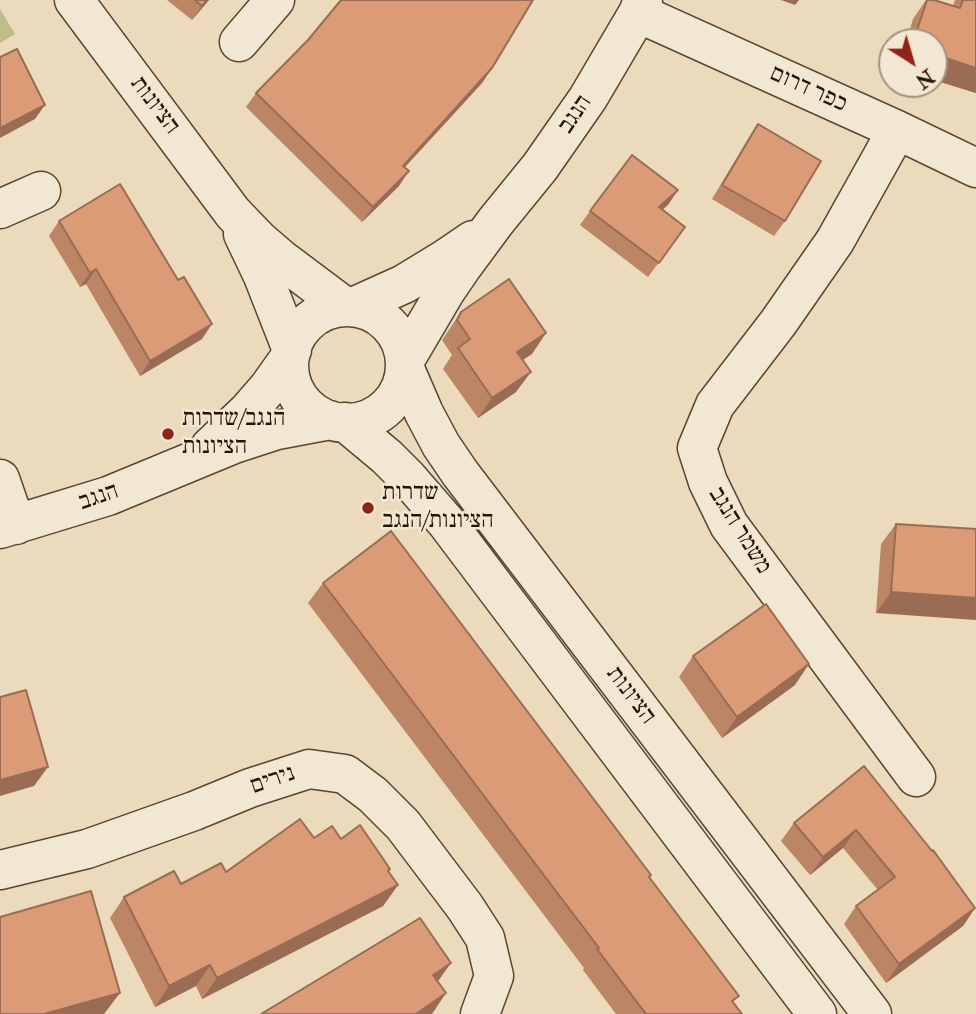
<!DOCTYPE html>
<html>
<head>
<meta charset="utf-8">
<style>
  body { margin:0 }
  #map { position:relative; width:976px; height:1014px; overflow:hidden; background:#ebdabc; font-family:"IM FELL Double Pica",serif }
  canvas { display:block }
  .north { position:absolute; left:878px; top:28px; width:70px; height:70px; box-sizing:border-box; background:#f2e7d3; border:2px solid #a1937f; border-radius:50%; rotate:143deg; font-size:19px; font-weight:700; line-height:28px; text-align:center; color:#281500 }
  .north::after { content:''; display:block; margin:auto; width:24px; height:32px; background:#8f2418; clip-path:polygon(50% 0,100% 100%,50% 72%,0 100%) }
</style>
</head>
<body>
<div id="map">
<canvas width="976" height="1014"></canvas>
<div class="north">N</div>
</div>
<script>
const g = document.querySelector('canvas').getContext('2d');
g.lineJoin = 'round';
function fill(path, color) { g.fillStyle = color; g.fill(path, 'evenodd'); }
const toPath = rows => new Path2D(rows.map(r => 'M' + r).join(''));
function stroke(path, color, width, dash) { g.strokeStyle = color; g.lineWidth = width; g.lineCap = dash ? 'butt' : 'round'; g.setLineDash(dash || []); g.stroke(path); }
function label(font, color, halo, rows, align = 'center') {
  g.font = font + ' "IM FELL Double Pica","Frank Ruhl Libre",serif'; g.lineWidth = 5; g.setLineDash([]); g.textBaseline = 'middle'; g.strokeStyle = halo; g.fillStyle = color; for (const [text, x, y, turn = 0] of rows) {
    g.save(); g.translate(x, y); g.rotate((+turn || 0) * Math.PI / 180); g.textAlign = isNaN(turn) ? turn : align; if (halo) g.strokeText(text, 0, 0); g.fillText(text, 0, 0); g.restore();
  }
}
const green = toPath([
  [0,9,15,34,0,43]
]);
const minor = toPath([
  [74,0,233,213,259,240,281,259,345,307],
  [638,13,897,130,976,168],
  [239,42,275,0],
  [897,130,835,241,778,323,715,405,697,448,708,482,729,525,916,777],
  [0,209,41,191],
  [243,234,263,276,292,350],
  [353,307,404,284,445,259,473,240],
  '289 365a58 58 0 1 1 116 0a58 58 0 1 1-116 0Z',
  [405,360,445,292,462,267,496,221,540,167,588,98,638,13,643,0],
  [405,369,424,413,441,445,460,473,872,1014],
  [345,422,387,457,407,477,446,522,817,1014],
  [210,447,248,411,268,388,290,357],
  [0,479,16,525],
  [0,529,108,496,234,444,277,430,330,420],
  [0,870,87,849,194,811,250,788,309,769,345,774,373,795,403,825,465,907,485,938,494,976,480,1014]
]);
const wall = toPath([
  [167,0,209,0,192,20],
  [926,0,934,0,953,6,955,0,976,0,976,93,934,80,934,42,906,42,913,19],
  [308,40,492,68,482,83,405,167,399,186,362,222,246,107,256,93],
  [758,124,785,221,774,236,712,199,748,139],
  [668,205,662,210,685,227,648,277,580,225,590,211],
  [59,221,178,280,202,339,140,376,86,284,80,287,49,236],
  [461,312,532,354,522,360,516,392,478,418,443,369,452,355,442,340],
  [896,524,976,529,876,613,881,544],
  [323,583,651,875,649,877,742,1014,616,1014,583,970,584,968,308,603],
  [693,656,795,685,722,738,679,677],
  [864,766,975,908,963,926,886,983,844,924,856,906,878,890,843,848,810,875,781,841,794,823],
  [314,838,341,839,390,869,389,872,398,885,383,906,202,999,196,986,155,1007,110,918,124,897,226,872]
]);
const shadedWall = toPath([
  [207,0,209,0,192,20,202,6],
  [781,0,799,0,795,5],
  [934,54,976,68,976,93,934,80],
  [492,68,482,83,393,180,403,166],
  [45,105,35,119,0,138,0,128],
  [409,171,399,186,362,222,373,207],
  [678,190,668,205,648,221,659,207],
  [96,269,86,284,80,287,90,273],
  [212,324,202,339,140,376,150,361],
  [546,333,532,354,503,373,517,352],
  [531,372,516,392,478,418,492,398],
  [891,592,976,598,976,620,876,613],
  [809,664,795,685,722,738,737,717],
  [48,767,34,786,0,796,0,780],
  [856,830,843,848,810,875,823,857],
  [398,885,383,906,202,999,217,978],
  [975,908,963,926,886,983,899,964],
  [451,963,436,984,433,975],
  [210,965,196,986,155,1007,169,986],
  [120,993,104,1014,44,1014],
  [446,993,432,1014,416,1014]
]);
const building = toPath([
  [195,0,207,0,202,6,195,0],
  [341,0,533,0,492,68,403,166,409,171,373,207,256,93,308,40,341,0],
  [927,0,934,0,960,8,963,0,976,0,976,68,934,54,934,42,913,42,927,0],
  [17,49,45,105,0,128,0,57,17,49],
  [758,124,821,161,785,221,722,185,758,124],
  [632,155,678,190,659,207,685,227,659,263,590,211,632,155],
  [120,184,178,280,184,277,212,324,150,361,96,269,90,273,59,221,120,184],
  [509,279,546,333,517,352,531,372,492,398,458,348,470,339,457,320,461,312,509,279],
  [896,524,976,529,976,598,891,592,896,524],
  [391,531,651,875,649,877,739,996,732,1001,742,1014,646,1014,597,949,599,948,323,583,391,531],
  [766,604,809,664,737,717,693,656,766,604],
  [26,690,48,767,0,780,0,697,26,690],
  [864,766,932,851,933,850,975,908,899,964,856,906,895,877,856,830,823,857,794,823,864,766],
  [300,819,314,838,332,826,341,839,360,825,390,869,388,871,398,885,217,978,210,965,169,986,124,897,174,871,181,884,221,863,226,872,300,819],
  [91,891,120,993,44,1014,0,1014,0,917,91,891],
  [420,918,451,963,433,975,446,993,416,1014,261,1014,420,918]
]);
const markers = [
  [168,434,7,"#8f2418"],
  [368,508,7,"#8f2418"]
];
const streetNames = [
  ["כפר דרום",808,90,24],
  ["הציונות",154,106,53],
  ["הנגב",576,115,-56],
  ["הנגב",99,498,-19],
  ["משמר הנגב",739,531,58],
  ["הציונות",630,696,53],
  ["נירים",273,781,-19]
];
const poiNames = [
  ["הנגב/שדרות",182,420],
  ["הציונות",182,448],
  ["שדרות",382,494],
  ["הציונות/הנגב",382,522]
];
fill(green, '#c0bd8b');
stroke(minor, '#59462f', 41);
stroke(minor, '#f2e7d3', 38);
fill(wall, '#bc8565');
fill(shadedWall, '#996c53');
fill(building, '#db9b76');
stroke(building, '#996c53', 2);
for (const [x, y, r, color] of markers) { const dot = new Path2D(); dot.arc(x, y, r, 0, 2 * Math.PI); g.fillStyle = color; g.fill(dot); stroke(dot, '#f2e7d3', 2.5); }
label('24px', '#281500', '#f2e7d3', streetNames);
label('24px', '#281500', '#f2e7d3', poiNames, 'left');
</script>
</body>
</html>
